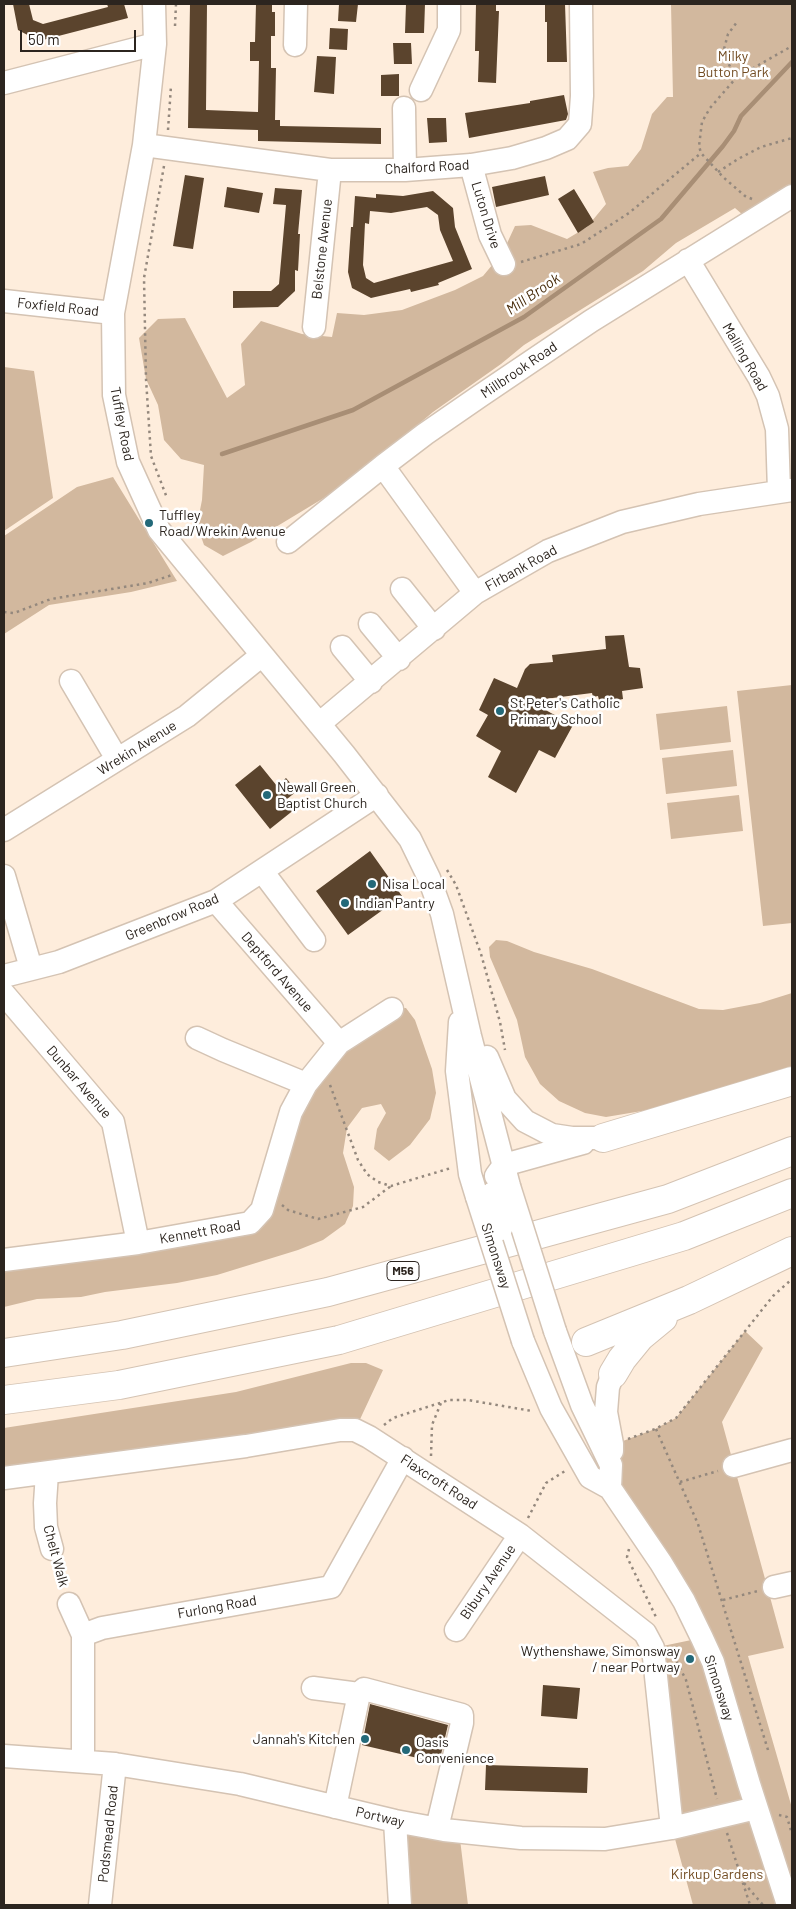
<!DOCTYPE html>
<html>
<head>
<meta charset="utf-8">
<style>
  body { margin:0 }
  #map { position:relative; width:796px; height:1909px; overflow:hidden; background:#feeddc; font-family:Barlow,sans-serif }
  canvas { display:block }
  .frame { position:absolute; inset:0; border:5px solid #2c251f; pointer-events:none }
  .scale { position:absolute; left:20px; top:30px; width:116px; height:22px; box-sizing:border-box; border:2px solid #2c251f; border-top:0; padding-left:6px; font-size:15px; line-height:18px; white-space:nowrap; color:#2c251f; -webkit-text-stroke:4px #fff; paint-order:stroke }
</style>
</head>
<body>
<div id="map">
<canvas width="796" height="1909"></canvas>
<div class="frame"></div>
<div class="scale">50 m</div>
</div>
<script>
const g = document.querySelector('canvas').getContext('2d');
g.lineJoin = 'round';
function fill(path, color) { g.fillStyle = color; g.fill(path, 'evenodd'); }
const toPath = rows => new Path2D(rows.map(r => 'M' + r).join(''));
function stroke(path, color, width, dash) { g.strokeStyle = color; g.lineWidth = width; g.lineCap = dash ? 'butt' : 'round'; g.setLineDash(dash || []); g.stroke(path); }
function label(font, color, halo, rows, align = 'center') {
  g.font = font + ' Barlow,sans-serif'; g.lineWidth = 5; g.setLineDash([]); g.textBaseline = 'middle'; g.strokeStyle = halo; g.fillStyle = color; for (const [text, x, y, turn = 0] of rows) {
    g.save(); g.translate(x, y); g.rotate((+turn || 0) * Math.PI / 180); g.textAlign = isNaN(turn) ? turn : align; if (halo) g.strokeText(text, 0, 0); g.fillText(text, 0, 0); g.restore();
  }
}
const green = toPath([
  [671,4,792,4,792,185,743,215,735,208,676,243,643,271,524,345,501,364,433,412,347,484,251,542,223,556,204,545,197,525,202,500,204,465,181,459,164,440,158,405,146,379,139,338,158,319,185,318,227,398,245,385,241,344,261,321,302,334,332,337,337,313,364,315,402,310,455,290,483,276,503,252,515,226,531,225,567,239,587,227,606,204,593,172,608,168,628,166,641,149,652,114,667,97,673,97],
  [4,367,34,371,53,498,4,531],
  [113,477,177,581,131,592,49,605,4,634,4,536,77,487],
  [792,685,792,923,763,926,737,691],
  [727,706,731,742,660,750,656,714],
  [733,750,737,786,666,794,662,758],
  [739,795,743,831,671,839,667,803],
  [496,940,507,941,534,952,592,969,699,1009,723,1010,760,1003,792,993,792,1066,654,1109,606,1117,585,1113,559,1101,540,1084,525,1057,517,1020,490,957,489,947],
  [406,1008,415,1020,432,1069,436,1093,430,1119,410,1145,389,1161,374,1149,377,1129,386,1113,381,1104,362,1108,347,1128,343,1153,354,1187,353,1206,345,1224,323,1240,298,1250,217,1275,177,1283,105,1292,81,1297,37,1299,4,1307,4,1260,250,1223,306,1084,392,1009],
  [745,1331,763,1348,722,1422,784,1648,748,1656,792,1808,792,1905,693,1905,672,1828,653,1648,701,1638,610,1488,623,1441,655,1429,676,1418],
  [351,1363,366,1363,383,1370,355,1430,4,1478,4,1428,236,1392],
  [395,1821,459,1831,468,1905,400,1905]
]);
const stream = toPath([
  [222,454,353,410,524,317,661,219,723,146,734,131,741,116,792,62]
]);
const building = toPath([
  [13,4,29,4,33,20,43,24,108,7,107,4,124,4,128,18,39,41,18,30],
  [190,4,207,4,206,110,258,112,259,61,250,61,250,42,255,42,256,4,272,4,272,12,275,12,275,36,271,36,271,68,276,68,275,120,280,120,280,126,381,128,381,144,258,141,258,130,188,128],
  [339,4,358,4,356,22,338,21],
  [406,4,425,4,424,33,405,33],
  [476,4,496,4,496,11,499,11,496,83,478,82,479,51,475,51],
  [545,4,565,4,567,62,547,62,547,22,545,22],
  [330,28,348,29,347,50,329,49],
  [393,43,411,43,412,64,394,64],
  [317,56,336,57,334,94,314,92],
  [399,74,399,96,381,96,381,75],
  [564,95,568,114,566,120,469,138,465,113,530,103,530,101],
  [427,118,446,118,447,142,429,143],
  [185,175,204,178,193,249,173,246],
  [545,176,549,195,496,207,492,187],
  [227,187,263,193,259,213,224,207],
  [275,188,302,190,298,234,300,234,298,271,295,270,295,291,278,307,233,308,233,291,271,291,279,284,286,205,273,204],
  [574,189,594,222,578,233,558,199],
  [433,191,453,208,455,227,472,269,438,283,439,285,411,292,410,289,371,298,352,288,348,272,351,227,353,227,355,196,376,198,376,194,403,196],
  [427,207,438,215,440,230,453,261,374,283,366,278,363,265,365,223,369,224,370,211,391,213],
  [624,635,629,667,640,668,643,688,622,691,623,699,600,704,598,696,593,697,592,693,529,701,573,725,555,758,539,750,516,793,488,777,501,751,476,736,488,715,479,710,494,678,517,688,525,669,530,664,553,662,552,655,606,649,605,636],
  [260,765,277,786,286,778,297,791,287,799,295,809,270,829,235,785],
  [370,851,402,896,348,935,316,891],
  [543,1685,580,1688,577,1719,541,1716],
  [370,1704,448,1725,439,1763,362,1745],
  [486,1765,588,1768,587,1793,485,1790]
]);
const path = toPath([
  [175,26,176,4],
  [736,78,723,53,728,34,737,22],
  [168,130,171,86],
  [164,166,144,278,146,379,151,456,167,498],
  [718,172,738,159,761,147,792,138],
  [752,199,745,196,723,177,701,153,699,146,702,122,710,108,736,78,792,46],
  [521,262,581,244,629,213,701,153],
  [4,612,14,613,51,599,148,583,172,575],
  [447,870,456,885,481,954,500,1022,505,1050],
  [330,1085,358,1160,367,1174,378,1182,391,1186,451,1168],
  [282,1205,288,1210,318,1219,363,1207,391,1186],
  [384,1425,393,1418,449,1400,468,1400,532,1411],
  [656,1429,698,1524,768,1750],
  [628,1439,655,1429,676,1418,773,1296,792,1279],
  [431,1456,432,1425,441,1403],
  [680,1482,718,1471],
  [528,1518,546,1483,565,1471],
  [629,1549,627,1557,656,1617],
  [57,1567,63,1586],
  [723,1600,758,1591],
  [674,1656,686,1680,717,1799],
  [779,1815,787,1817,792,1834],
  [727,1833,750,1905],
  [744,1883,763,1905]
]);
const minor = toPath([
  [154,4,155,44,144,145,113,313,114,395,128,462,159,530,344,754,410,839,429,878,442,914,470,1036,509,1186],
  [295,45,296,4],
  [4,83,155,44],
  [421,90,449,30,449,4],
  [404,108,405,170],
  [144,145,330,170,405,170,471,165,512,158,546,148,567,139,580,124,582,96,581,4],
  [471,165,490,235,504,264],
  [688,260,759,377,768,396,777,429,779,491],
  [4,301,113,313],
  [314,327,330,170],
  [288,542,383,466],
  [402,589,434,629],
  [475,593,383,466,425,434,480,396,591,321,792,196],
  [370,624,399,659],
  [342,647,371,682],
  [71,681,117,759],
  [319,724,475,593,548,551,622,522,699,504,792,490],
  [4,830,187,716,262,655],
  [262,871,314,940],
  [4,876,31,968],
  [216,901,339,1043],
  [4,976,59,962,216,901,377,795],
  [4,994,113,1122,138,1243],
  [460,1022,457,1071,470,1174,477,1197],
  [197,1038,223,1050,306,1084],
  [487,1057,505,1099,525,1121,552,1135,572,1138,603,1138],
  [496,1176,504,1165,583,1143],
  [4,1260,138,1243,250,1223,262,1210,291,1112,306,1084,339,1043,392,1009],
  [555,1331,582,1405,611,1465,610,1488],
  [523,1341,551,1408,590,1477,610,1488,661,1563,684,1601,702,1638,713,1662,749,1784,788,1905],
  [612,1451,612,1444,606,1412,608,1387,613,1374],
  [734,1466,792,1450],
  [47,1473,45,1503,46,1527,52,1549],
  [4,1478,246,1446,340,1430,355,1430,369,1437,520,1535,645,1633,653,1648,672,1828],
  [774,1587,792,1583],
  [69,1604,83,1635],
  [456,1630,520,1535],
  [313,1688,359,1694],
  [4,1756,115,1764,240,1784,395,1821,444,1830,521,1838,605,1839,672,1828,756,1808],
  [83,1761,83,1635,102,1628,331,1587,403,1458],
  [335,1807,359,1694,364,1689,462,1715,462,1723,437,1828],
  [395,1821,400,1905],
  [100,1905,115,1764]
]);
const highway = toPath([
  [603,1138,792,1081],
  [586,1342,689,1300,792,1251],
  [4,1353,122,1335,328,1292,668,1199,792,1151],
  [613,1374,622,1359,640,1337,663,1318],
  [4,1400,119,1385,339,1340,684,1236,792,1193]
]);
const minorBridge = toPath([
  [509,1186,555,1331],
  [493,1193,501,1229],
  [477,1197,523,1341]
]);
const markers = [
  [149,523,5,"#236979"],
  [500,711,5,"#236979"],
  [267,795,5,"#236979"],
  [372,884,5,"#236979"],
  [345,903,5,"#236979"],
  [690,1659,5,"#236979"],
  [365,1739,5,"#236979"],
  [406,1750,5,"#236979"]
];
const shields = [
  [403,1271,32]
];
const shieldNames = [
  ["M56",403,1271]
];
const parkNames = [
  ["Milky",733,56],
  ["Button Park",733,72],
  ["Kirkup Gardens",717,1874]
];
const streetNames = [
  ["Chalford Road",427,167,-3],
  ["Luton Drive",486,215,73],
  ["Belstone Avenue",322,249,-84],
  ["Foxfield Road",58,307,6],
  ["Malling Road",745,357,60],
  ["Millbrook Road",519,370,-34],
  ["Tuffley Road",122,424,79],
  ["Firbank Road",521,568,-29],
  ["Wrekin Avenue",137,748,-32],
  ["Greenbrow Road",172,917,-23],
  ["Deptford Avenue",277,972,49],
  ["Dunbar Avenue",79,1082,49],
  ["Kennett Road",200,1232,-10],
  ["Simonsway",496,1256,72],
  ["Flaxcroft Road",439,1482,33],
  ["Chelt Walk",56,1556,75],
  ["Bibury Avenue",488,1582,-56],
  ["Furlong Road",217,1607,-10],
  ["Simonsway",719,1688,72],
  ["Portway",380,1817,13],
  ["Podsmead Road",108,1834,-84]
];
const poiNames = [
  ["Tuffley",159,515],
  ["Road/Wrekin Avenue",159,531],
  ["St Peter's Catholic",510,703],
  ["Primary School",510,719],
  ["Newall Green",277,787],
  ["Baptist Church",277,803],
  ["Nisa Local",382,884],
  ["Indian Pantry",355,903],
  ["Wythenshawe, Simonsway",680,1651,"right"],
  ["/ near Portway",680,1667,"right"],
  ["Jannah's Kitchen",355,1739,"right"],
  ["Oasis",416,1742],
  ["Convenience",416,1758]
];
const waterNames = [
  ["Mill Brook",533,294,-34]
];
fill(green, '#d2b89e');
stroke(stream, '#a88e75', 4.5);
fill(building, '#5b442d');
stroke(minor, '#d4c3b3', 25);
stroke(highway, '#d4c3b3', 30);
stroke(path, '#94887d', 2.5, [2.5, 4]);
stroke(minor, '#fff', 22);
stroke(highway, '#fff', 28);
stroke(minorBridge, '#d4c3b3', 25, []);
stroke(minorBridge, '#fff', 22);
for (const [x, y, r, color] of markers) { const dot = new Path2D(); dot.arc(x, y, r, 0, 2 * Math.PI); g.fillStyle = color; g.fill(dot); stroke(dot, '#fff', 2); }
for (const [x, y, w] of shields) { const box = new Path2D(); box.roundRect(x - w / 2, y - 9.5, w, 19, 4); g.fillStyle = '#fff'; g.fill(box); stroke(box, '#2c251f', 1); }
label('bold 12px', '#2c251f', null, shieldNames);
label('14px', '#724c22', '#fff', parkNames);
label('14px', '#2c251f', '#fff', streetNames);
label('14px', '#2c251f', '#fff', poiNames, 'left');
label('italic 15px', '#462a09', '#fff', waterNames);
</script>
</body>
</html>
